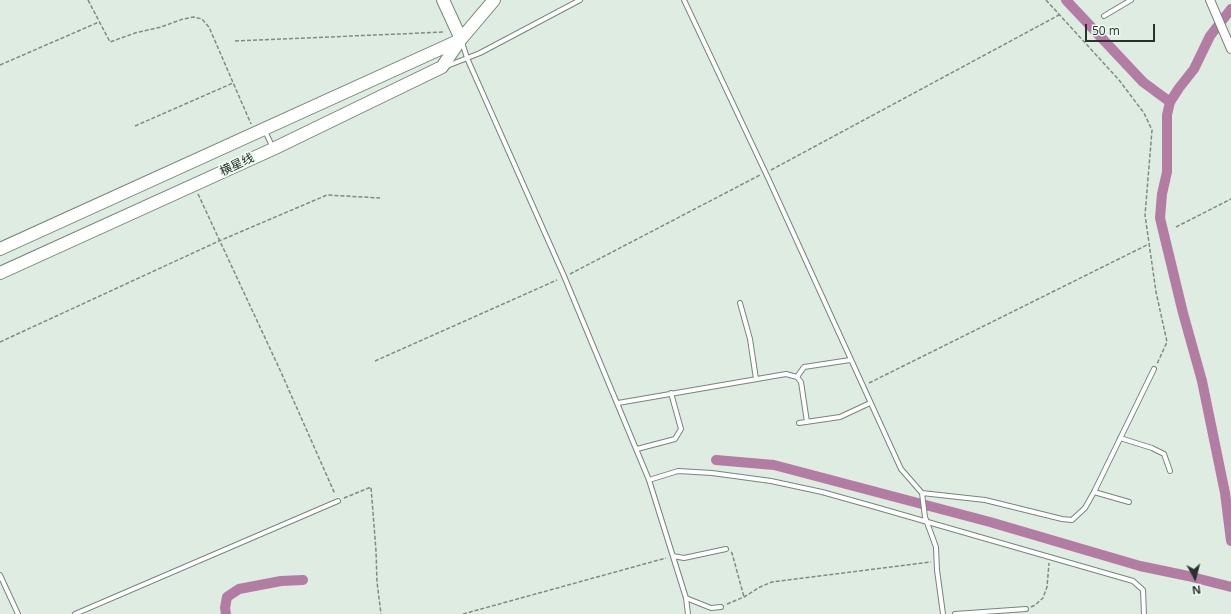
<!DOCTYPE html>
<html>
<head>
<meta charset="utf-8">
<style>
  body { margin:0 }
  #map { position:relative; width:1231px; height:614px; overflow:hidden; background:#deece2; font-family:"Open Sans",sans-serif }
  canvas { display:block }
  .north { position:absolute; left:1175px; top:558px; width:40px; height:40px; -webkit-text-stroke:3px #ebf9ef; paint-order:stroke; rotate:173deg; font-size:11px; font-weight:700; line-height:16px; text-align:center; color:#2c312d }
  .north::after { content:''; display:block; margin:auto; width:14px; height:18px; background:#2c312d; clip-path:polygon(50% 0,100% 100%,50% 72%,0 100%) }
  .scale { position:absolute; left:1085px; top:24px; width:70px; height:18px; box-sizing:border-box; border:2px solid #2c312d; border-top:0; padding-left:5px; font-size:12px; line-height:14px; white-space:nowrap; color:#2c312d; -webkit-text-stroke:3px #ebf9ef; paint-order:stroke }
</style>
</head>
<body>
<div id="map">
<canvas width="1231" height="614"></canvas>
<div class="north">N</div>
<div class="scale">50 m</div>
</div>
<script>
const g = document.querySelector('canvas').getContext('2d');
g.lineJoin = 'round';
const toPath = rows => new Path2D(rows.map(r => 'M' + r).join(''));
function stroke(path, color, width, dash) { g.strokeStyle = color; g.lineWidth = width; g.lineCap = dash ? 'butt' : 'round'; g.setLineDash(dash || []); g.stroke(path); }
function label(font, color, halo, rows, align = 'center') {
  g.font = font + ' "Open Sans","Noto Sans SC",sans-serif'; g.lineWidth = 4; g.setLineDash([]); g.textBaseline = 'middle'; g.strokeStyle = halo; g.fillStyle = color; for (const [text, x, y, turn = 0] of rows) {
    g.save(); g.translate(x, y); g.rotate((+turn || 0) * Math.PI / 180); g.textAlign = isNaN(turn) ? turn : align; if (halo) g.strokeText(text, 0, 0); g.fillText(text, 0, 0); g.restore();
  }
}
const canal = toPath([
  [1066,0,1143,82,1170,102],
  [1231,9,1210,36,1194,69,1179,88,1170,102,1167,115,1167,172,1162,194,1160,218,1183,313,1202,381,1225,493,1231,541],
  [716,460,774,465,990,522,1140,566,1188,576,1231,587],
  [226,614,225,608,227,597,239,589,281,581,303,580]
]);
const path = toPath([
  [88,0,110,42,135,33,161,27,183,19,194,17,202,19,209,27,251,124],
  [1046,0,1119,80,1144,113,1152,130,1145,215,1156,292,1167,342,1157,364],
  [235,41,445,32],
  [0,65,99,22],
  [135,126,233,83],
  [771,170,1059,15],
  [198,194,280,370,335,494],
  [1176,227,1231,199],
  [570,274,760,175],
  [0,342,219,241,327,195,380,198],
  [375,361,557,280],
  [869,383,1149,244],
  [344,498,371,487,376,551,377,582,381,614],
  [731,552,732,553,744,597],
  [727,604,744,597,760,587,772,582,931,562],
  [1031,607,1035,605,1043,598,1047,587,1049,563],
  [463,614,666,558]
]);
const lane = toPath([
  [684,0,769,180,901,469,922,493,925,517,936,547,937,570,943,614],
  [1104,16,1131,0],
  [462,42,467,58,564,276,649,480,686,598,688,614],
  [447,66,480,53,580,0],
  [265,131,273,148],
  [740,303,750,339,756,379],
  [797,377,804,367,850,360],
  [618,403,786,374,797,377,801,382,807,422],
  [799,423,840,417,870,403],
  [1120,438,1152,448,1164,454,1170,471],
  [637,449,675,439,681,429,671,393],
  [649,480,678,471,712,473,771,481,822,492,872,506,1133,581,1143,590,1144,614],
  [1094,492,1129,502],
  [922,493,985,500,1062,519,1072,520,1085,508,1094,492,1154,369],
  [673,556,684,558,726,549],
  [0,575,18,614],
  [686,598,711,608,721,607],
  [75,614,338,501],
  [955,614,1026,609]
]);
const street = toPath([
  [1210,0,1231,49]
]);
const secondary = toPath([
  [443,0,461,39],
  [0,249,460,40],
  [0,273,273,149,442,67,461,39,494,0]
]);
const streetNames = [
  ["横星线",237,165,-25]
];
stroke(canal, '#b37da3', 10);
stroke(lane, '#78857c', 6);
stroke(street, '#78857c', 10);
stroke(secondary, '#78857c', 14);
stroke(path, '#818a83', 1.5, [4, 2]);
stroke(lane, '#fff', 4);
stroke(street, '#fff', 8);
stroke(secondary, '#fff', 12);
label('12px', '#2c312d', '#ebf9ef', streetNames);
</script>
</body>
</html>
